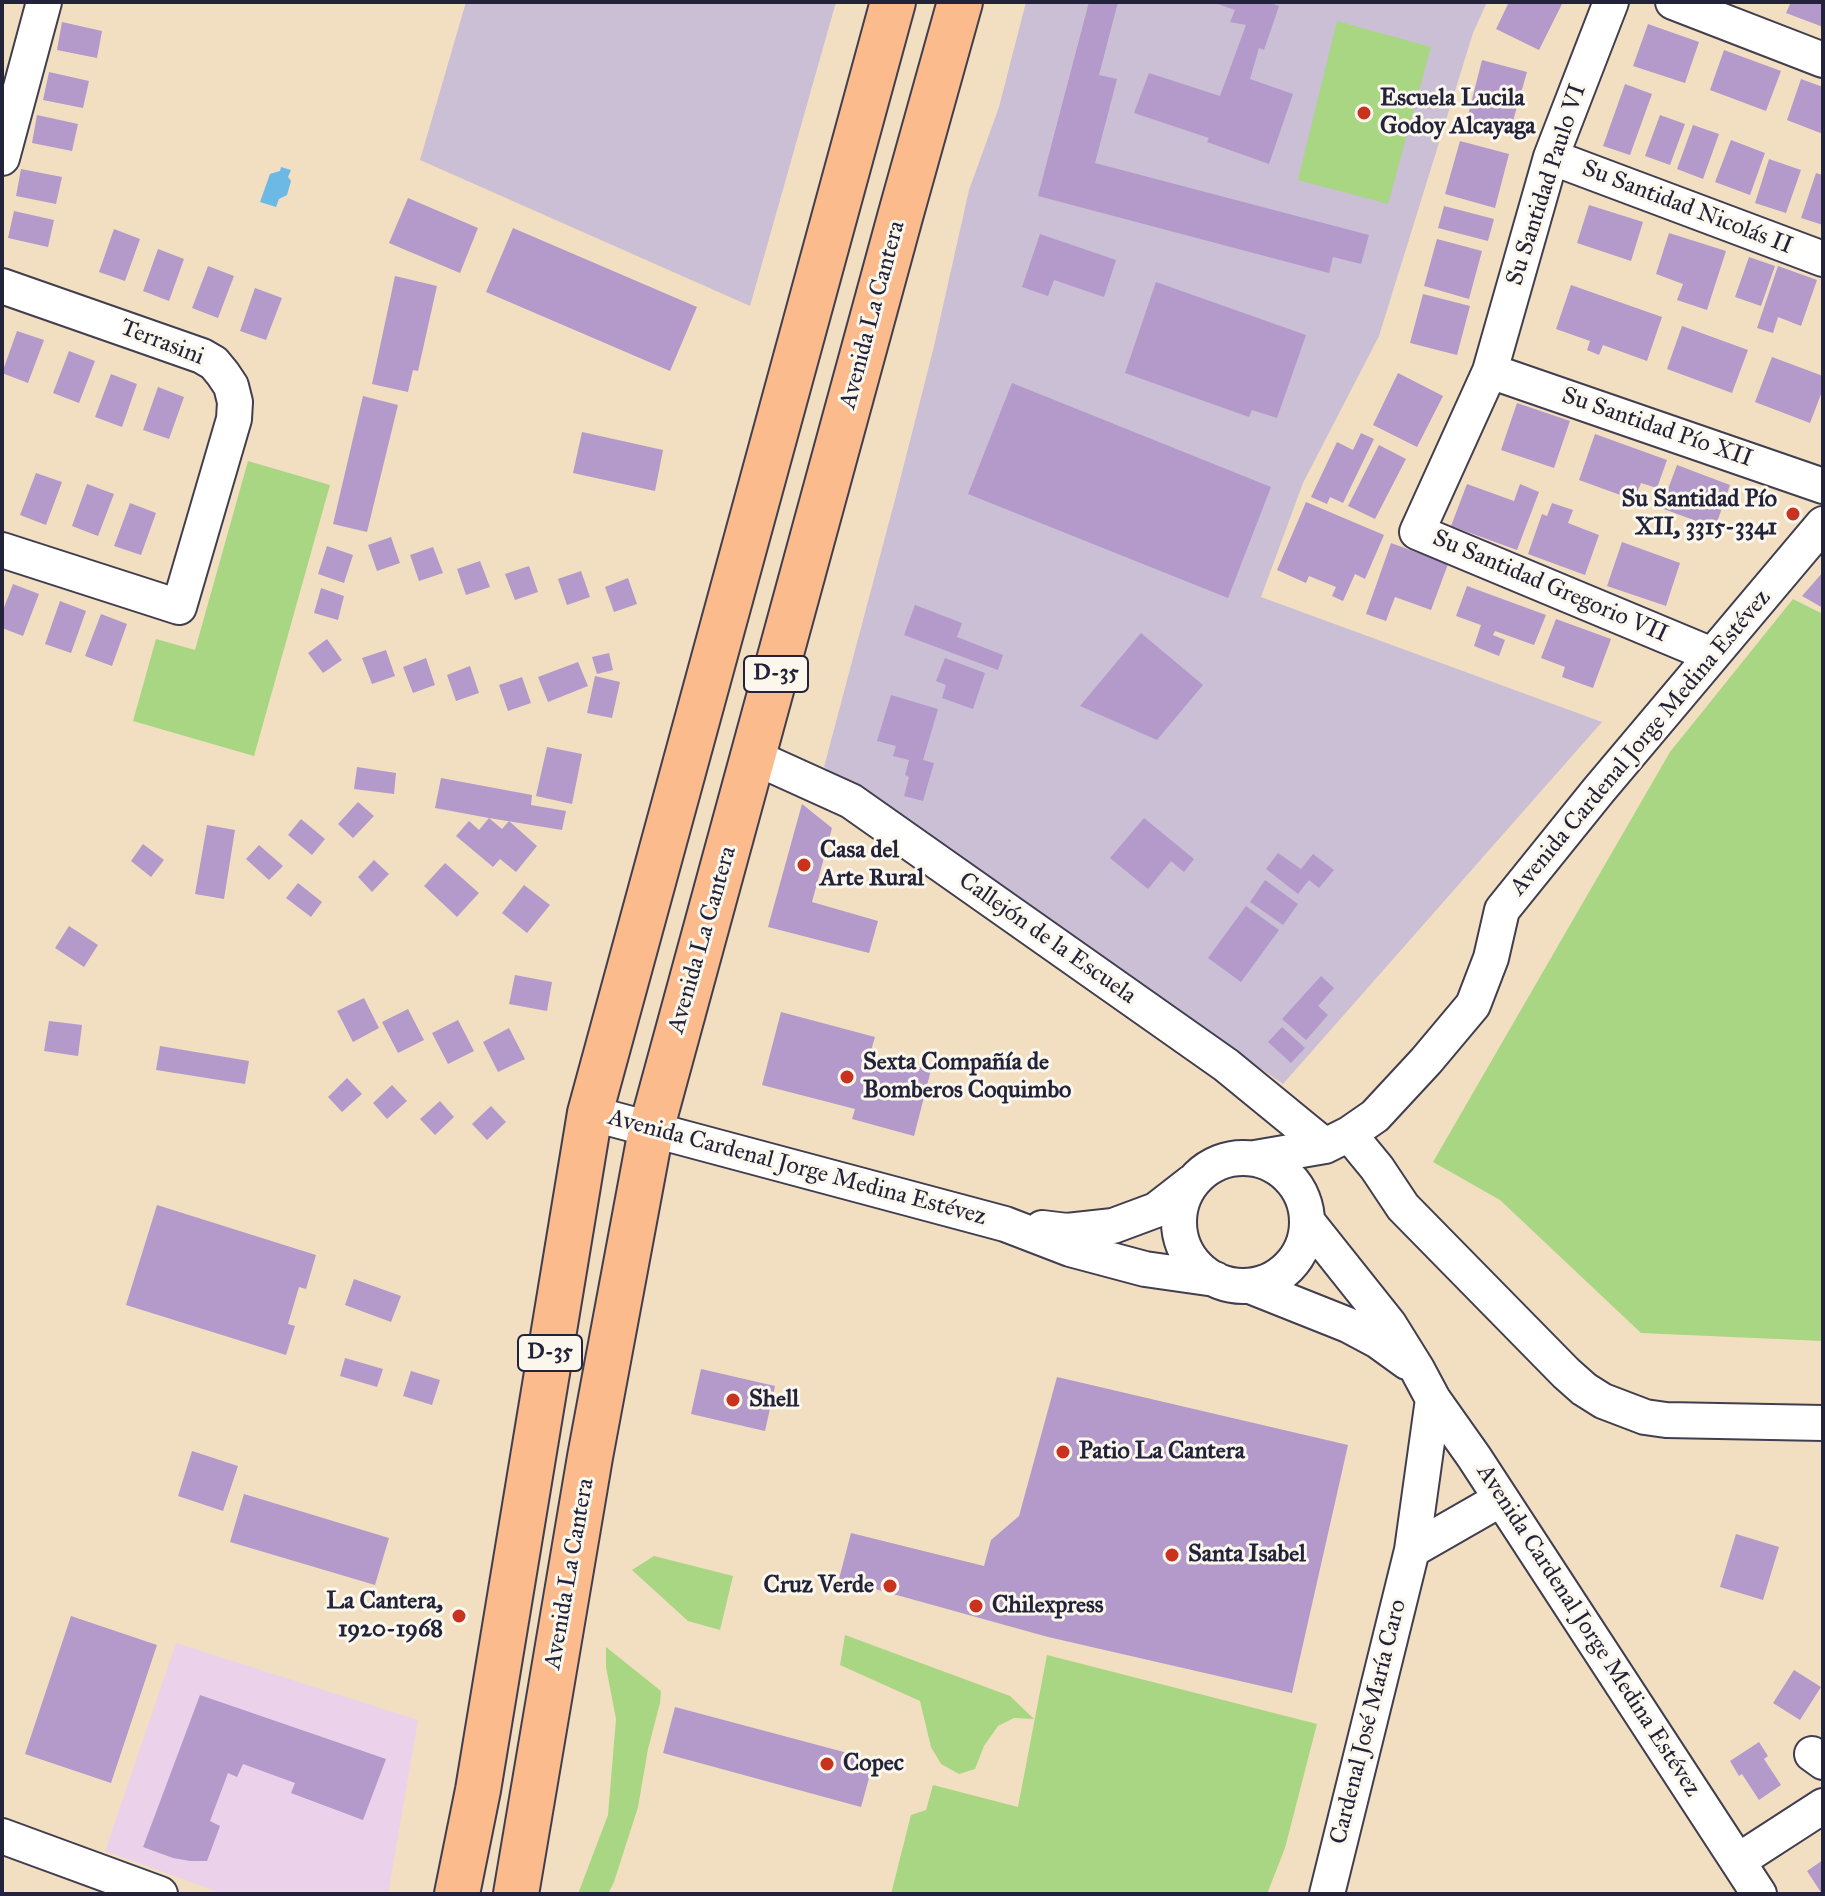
<!DOCTYPE html>
<html>
<head>
<meta charset="utf-8">
<style>
  body { margin:0 }
  #map { position:relative; width:1825px; height:1896px; overflow:hidden; background:#f2dfc1; font-family:"IM FELL Great Primer",serif }
  canvas { display:block }
  .frame { position:absolute; inset:0; border:4px solid #22223b; pointer-events:none }
</style>
</head>
<body>
<div id="map">
<canvas width="1825" height="1896"></canvas>
<div class="frame"></div>
</div>
<script>
const g = document.querySelector('canvas').getContext('2d');
g.lineJoin = 'round';
function fill(path, color) { g.fillStyle = color; g.fill(path, 'evenodd'); }
const toPath = rows => new Path2D(rows.map(r => 'M' + r).join(''));
function stroke(path, color, width, dash) { g.strokeStyle = color; g.lineWidth = width; g.lineCap = dash ? 'butt' : 'round'; g.setLineDash(dash || []); g.stroke(path); }
function label(font, color, halo, rows, align = 'center') {
  g.font = font + ' "IM FELL Great Primer",serif'; g.lineWidth = 6; g.setLineDash([]); g.textBaseline = 'middle'; g.strokeStyle = halo; g.fillStyle = color; for (const [text, x, y, turn = 0] of rows) {
    g.save(); g.translate(x, y); g.rotate((+turn || 0) * Math.PI / 180); g.textAlign = isNaN(turn) ? turn : align; if (halo) g.strokeText(text, 0, 0); g.fillText(text, 0, 0); g.restore();
  }
}
const built = toPath([
  [176,1643,418,1720,388,1894,224,1894,105,1851]
]);
const industrial = toPath([
  [466,2,836,2,750,306,420,160],
  [1026,2,1487,2,1473,33,1379,336,1303,483,1261,597,1602,722,1283,1084,824,767,897,492,934,346,969,190,999,107]
]);
const green = toPath([
  [1337,21,1431,47,1388,204,1298,180],
  [248,461,330,485,254,756,133,721,156,639,195,650],
  [1793,599,1823,614,1823,1341,1641,1333,1500,1200,1433,1162,1670,752],
  [654,1556,733,1576,720,1630,688,1621,632,1570],
  [845,1635,1010,1696,1034,1719,1014,1718,998,1726,984,1746,975,1769,959,1774,941,1764,931,1747,920,1701,840,1665],
  [606,1647,661,1691,660,1703,648,1749,638,1807,614,1882,608,1894,578,1894,608,1815,616,1719,606,1667],
  [1047,1655,1317,1724,1285,1848,1267,1894,891,1894,911,1815,926,1810,933,1785,1018,1807]
]);
const water = toPath([
  [281,167,291,170,288,177,291,181,287,195,279,199,276,207,260,202,270,174,280,171]
]);
const building = toPath([
  [1089,2,1118,2,1099,75,1117,79,1095,163,1369,235,1361,264,1333,257,1329,273,1038,196],
  [1212,2,1267,2,1279,6,1264,50,1259,48,1250,79,1293,94,1269,164,1207,142,1209,138,1134,113,1149,73,1220,96,1246,25,1230,22,1235,10],
  [1509,2,1563,2,1539,50,1496,29],
  [1791,2,1823,2,1823,27,1786,13],
  [62,22,102,31,97,58,57,50],
  [1648,24,1699,42,1685,83,1633,66],
  [1724,50,1781,71,1766,111,1710,90],
  [1482,60,1527,72,1509,135,1466,123],
  [49,72,89,81,83,108,43,100],
  [1801,79,1823,87,1823,134,1787,120],
  [1625,84,1652,94,1630,155,1603,146],
  [37,115,78,124,72,151,32,143],
  [1660,115,1685,124,1670,165,1645,156],
  [1693,125,1719,134,1703,179,1677,169],
  [1731,140,1765,153,1750,195,1715,182],
  [1460,141,1509,154,1495,208,1445,194],
  [1769,159,1801,170,1786,213,1755,203],
  [21,169,62,177,56,204,16,196],
  [1816,173,1823,175,1823,225,1801,218],
  [408,198,478,228,460,273,389,243],
  [1589,205,1643,222,1631,261,1577,243],
  [1444,206,1494,219,1488,241,1438,228],
  [14,211,54,220,48,247,8,238],
  [513,228,697,307,670,371,486,292],
  [114,229,140,239,125,281,99,272],
  [1669,233,1726,251,1707,310,1677,300,1683,284,1656,274],
  [1040,234,1116,260,1104,297,1054,280,1048,296,1022,287],
  [1437,239,1482,251,1469,299,1424,286],
  [158,249,184,259,169,301,143,291],
  [1749,257,1775,266,1761,306,1735,297],
  [208,266,234,276,218,318,192,308],
  [1778,266,1817,280,1801,326,1778,317,1773,333,1757,328],
  [395,276,437,286,418,371,413,370,408,392,372,384],
  [1156,282,1306,335,1277,418,1252,410,1249,417,1125,373],
  [1571,285,1662,317,1647,361,1603,345,1599,355,1587,350,1590,341,1556,329],
  [255,288,282,298,266,340,240,331],
  [1423,294,1470,306,1457,355,1410,343],
  [1682,326,1748,350,1732,393,1667,369],
  [17,331,44,340,28,383,2,373],
  [69,351,95,361,79,403,53,393],
  [1772,357,1823,376,1823,389,1810,423,1755,402],
  [1398,373,1443,396,1417,447,1373,425],
  [111,374,137,384,122,427,95,417],
  [1012,383,1271,487,1228,598,968,494],
  [158,387,184,397,169,439,143,430],
  [363,396,398,405,367,532,333,524],
  [1517,403,1570,421,1554,468,1501,450],
  [582,432,663,450,655,491,573,473],
  [1361,433,1374,439,1343,503,1330,497,1327,504,1311,497,1337,442,1353,450],
  [1595,434,1667,460,1657,488,1641,483,1634,500,1579,480],
  [1379,445,1406,459,1375,519,1348,506],
  [1677,465,1730,485,1715,528,1661,508],
  [36,473,62,482,46,525,20,515],
  [87,484,114,494,98,536,72,526],
  [1467,484,1514,501,1520,484,1539,492,1517,550,1451,526],
  [1306,502,1384,535,1365,579,1355,574,1343,601,1332,596,1336,587,1309,576,1306,583,1277,570],
  [130,503,156,513,141,555,114,546],
  [1552,503,1573,510,1568,523,1599,535,1585,575,1528,554,1542,514,1547,516],
  [391,537,400,563,377,571,368,545],
  [1622,542,1680,563,1666,606,1607,586],
  [1391,543,1448,564,1431,610,1395,597,1386,621,1366,614],
  [327,546,353,555,344,583,318,574],
  [433,547,443,573,419,581,410,555],
  [480,561,490,587,466,595,457,569],
  [529,566,538,592,515,600,505,574],
  [581,571,590,597,567,605,558,579],
  [1823,572,1823,608,1802,596],
  [628,578,637,604,614,612,605,587],
  [13,584,39,594,23,636,2,628,2,613],
  [1467,586,1546,615,1534,645,1495,631,1493,635,1505,640,1499,656,1474,646,1481,625,1456,616],
  [321,588,344,596,338,620,314,613],
  [60,601,86,611,71,653,45,644],
  [915,605,962,623,957,637,1003,655,998,670,904,635],
  [101,614,127,624,112,666,85,656],
  [1556,619,1611,639,1593,688,1562,677,1565,667,1541,658],
  [1141,633,1203,685,1157,740,1080,706],
  [327,639,342,660,323,673,308,653],
  [386,650,395,676,372,684,362,658],
  [609,653,613,670,597,674,592,657],
  [426,658,435,685,413,693,403,667],
  [945,658,985,673,973,709,942,698,946,685,936,681],
  [578,662,588,686,548,702,538,677],
  [470,666,479,693,456,701,447,675],
  [595,676,620,682,612,718,587,713],
  [522,677,531,703,508,711,499,685],
  [891,695,938,709,923,760,934,763,923,801,904,796,909,777,905,775,909,760,893,756,896,746,877,741],
  [547,747,582,754,572,804,536,796],
  [357,767,396,773,394,794,354,789],
  [441,778,532,795,531,805,566,811,562,830,489,818,502,829,509,821,537,846,516,872,500,859,493,867,456,836,469,821,479,830,489,818,435,808],
  [358,802,374,816,353,838,338,824],
  [802,804,832,828,812,902,878,921,869,953,768,927],
  [1144,818,1194,859,1184,872,1171,861,1148,889,1110,858],
  [301,819,325,839,312,855,288,835],
  [207,825,235,830,224,899,195,894],
  [143,844,164,860,151,877,131,861],
  [259,845,283,866,269,880,246,859],
  [1278,853,1301,869,1313,854,1334,870,1319,888,1309,880,1298,894,1266,869],
  [374,860,389,874,372,892,358,877],
  [445,863,479,893,457,917,424,886],
  [1265,880,1298,904,1283,925,1250,902],
  [298,883,322,902,311,917,286,898],
  [524,885,550,905,527,933,502,913],
  [1246,906,1279,930,1241,982,1208,958],
  [69,926,98,945,84,967,55,948],
  [515,975,552,982,547,1011,509,1004],
  [1321,976,1334,988,1318,1006,1328,1015,1306,1040,1282,1019],
  [364,998,379,1028,353,1042,337,1011],
  [408,1009,424,1040,398,1053,382,1022],
  [781,1012,875,1037,870,1054,931,1070,914,1136,852,1119,855,1109,762,1085],
  [458,1020,474,1051,448,1064,432,1033],
  [49,1021,82,1025,78,1056,44,1051],
  [1282,1027,1305,1048,1291,1063,1268,1042],
  [509,1028,525,1059,498,1072,483,1042],
  [160,1046,249,1061,245,1084,156,1070],
  [347,1078,362,1094,342,1112,328,1097],
  [392,1085,407,1101,387,1119,373,1103],
  [440,1101,454,1117,435,1135,420,1119],
  [491,1106,506,1122,487,1140,472,1124],
  [157,1205,316,1255,306,1289,299,1287,288,1324,295,1326,286,1355,126,1305],
  [354,1279,401,1296,391,1322,345,1305],
  [345,1358,383,1369,377,1387,340,1376],
  [701,1369,775,1386,765,1431,691,1414],
  [411,1371,440,1380,432,1405,403,1396],
  [1057,1377,1348,1445,1292,1693,1048,1637,839,1579,851,1533,984,1566,991,1540,1019,1516],
  [192,1451,238,1466,223,1511,178,1496],
  [244,1494,389,1538,375,1585,230,1542],
  [1736,1534,1779,1547,1763,1600,1720,1587],
  [71,1616,157,1645,111,1783,25,1754],
  [1794,1670,1821,1687,1800,1720,1773,1703],
  [200,1695,386,1759,363,1820,291,1793,295,1783,243,1764,237,1777,228,1773,210,1821,220,1826,207,1861,190,1861,173,1858,143,1847],
  [675,1707,874,1760,861,1807,663,1753],
  [1759,1742,1768,1756,1764,1759,1781,1785,1759,1800,1742,1774,1739,1776,1730,1761],
  [1823,1860,1823,1894,1822,1894,1807,1871]
]);
const minor = toPath([
  [1611,2,1551,157,1490,371,1417,532,1712,655],
  [1673,2,1823,60],
  [1551,157,1823,259],
  [2,158,44,2],
  [2,286,202,356,214,363,223,374,231,386,235,402,234,419,179,607,2,550],
  [1490,371,1823,486],
  [754,757,851,801,1226,1065,1325,1146],
  [590,1113,1005,1224,1070,1249,1145,1269,1215,1279],
  [1349,1134,1377,1168,1403,1207,1566,1373,1584,1389,1603,1401,1645,1417,1666,1420,1823,1423],
  [1255,1158,1325,1146,1349,1134,1375,1116,1426,1061,1473,1005,1491,958,1502,910,1598,791,1823,524],
  '1179 1222a64 64 0 1 1 128 0a64 64 0 1 1-128 0Z',
  [1307,1221,1389,1324,1417,1369,1433,1399,1474,1457,1759,1894],
  [1042,1228,1067,1231,1113,1226,1156,1210,1192,1182],
  [1250,1286,1348,1325,1378,1341,1407,1362],
  [1412,1550,1501,1499],
  [1812,1754,1823,1762],
  [2,1836,160,1894],
  [1738,1861,1823,1806],
  [1327,1894,1412,1550,1433,1399]
]);
const highway = toPath([
  [457,1894,478,1790,590,1113,893,2],
  [516,1894,590,1457,651,1130,900,217,960,2]
]);
const markers = [
  [1364,113,8,"#c8321e"],
  [1793,514,8,"#c8321e"],
  [804,865,8,"#c8321e"],
  [847,1077,8,"#c8321e"],
  [733,1400,8,"#c8321e"],
  [1063,1452,8,"#c8321e"],
  [1172,1555,8,"#c8321e"],
  [890,1586,8,"#c8321e"],
  [976,1606,8,"#c8321e"],
  [459,1616,8,"#c8321e"],
  [827,1764,8,"#c8321e"]
];
const shields = [
  [776,674,64],
  [550,1353,64]
];
const shieldNames = [
  ["D-35",776,674],
  ["D-35",550,1353]
];
const poiNames = [
  ["Escuela Lucila",1380,99],
  ["Godoy Alcayaga",1380,127],
  ["Su Santidad Pío",1777,500,"right"],
  ["XII, 3315-3341",1777,528,"right"],
  ["Casa del",820,851],
  ["Arte Rural",820,879],
  ["Sexta Compañía de",863,1063],
  ["Bomberos Coquimbo",863,1091],
  ["Shell",749,1400],
  ["Patio La Cantera",1079,1452],
  ["Santa Isabel",1188,1555],
  ["Cruz Verde",874,1586,"right"],
  ["La Cantera,",443,1602,"right"],
  ["1920-1968",443,1630,"right"],
  ["Chilexpress",992,1606],
  ["Copec",843,1764]
];
const streetNames = [
  ["Su Santidad Paulo VI",1547,185,-72],
  ["Su Santidad Nicolás II",1687,208,21],
  ["Avenida La Cantera",873,315,-75],
  ["Terrasini",162,343,21],
  ["Su Santidad Pío XII",1657,428,19],
  ["Su Santidad Gregorio VII",1550,587,23],
  ["Avenida Cardenal Jorge Medina Estévez",1641,743,-50],
  ["Callejón de la Escuela",1047,939,35],
  ["Avenida La Cantera",703,940,-74],
  ["Avenida Cardenal Jorge Medina Estévez",797,1168,15],
  ["Avenida La Cantera",570,1574,-80],
  ["Avenida Cardenal Jorge Medina Estévez",1588,1631,57],
  ["Cardenal José María Caro",1369,1722,-76]
];
fill(built, '#ecd1ea');
fill(industrial, '#cbbfd5');
fill(green, '#a8d683');
fill(water, '#6db9e6');
fill(building, '#b39aca');
stroke(minor, '#413e4f', 38);
stroke(highway, '#413e4f', 48);
stroke(minor, '#fff', 34);
stroke(highway, '#fbbb8d', 44);
for (const [x, y, r, color] of markers) { const dot = new Path2D(); dot.arc(x, y, r, 0, 2 * Math.PI); g.fillStyle = color; g.fill(dot); stroke(dot, '#fbf7ec', 3); }
for (const [x, y, w] of shields) { const box = new Path2D(); box.roundRect(x - w / 2, y - 18, w, 36, 6); g.fillStyle = '#fbf7ec'; g.fill(box); stroke(box, '#22223b', 2); }
label('bold 22px', '#22223b', null, shieldNames);
label('bold 24px', '#22223b', '#fbf7ec', poiNames, 'left');
label('24px', '#22223b', '#fbf7ec', streetNames);
</script>
</body>
</html>
